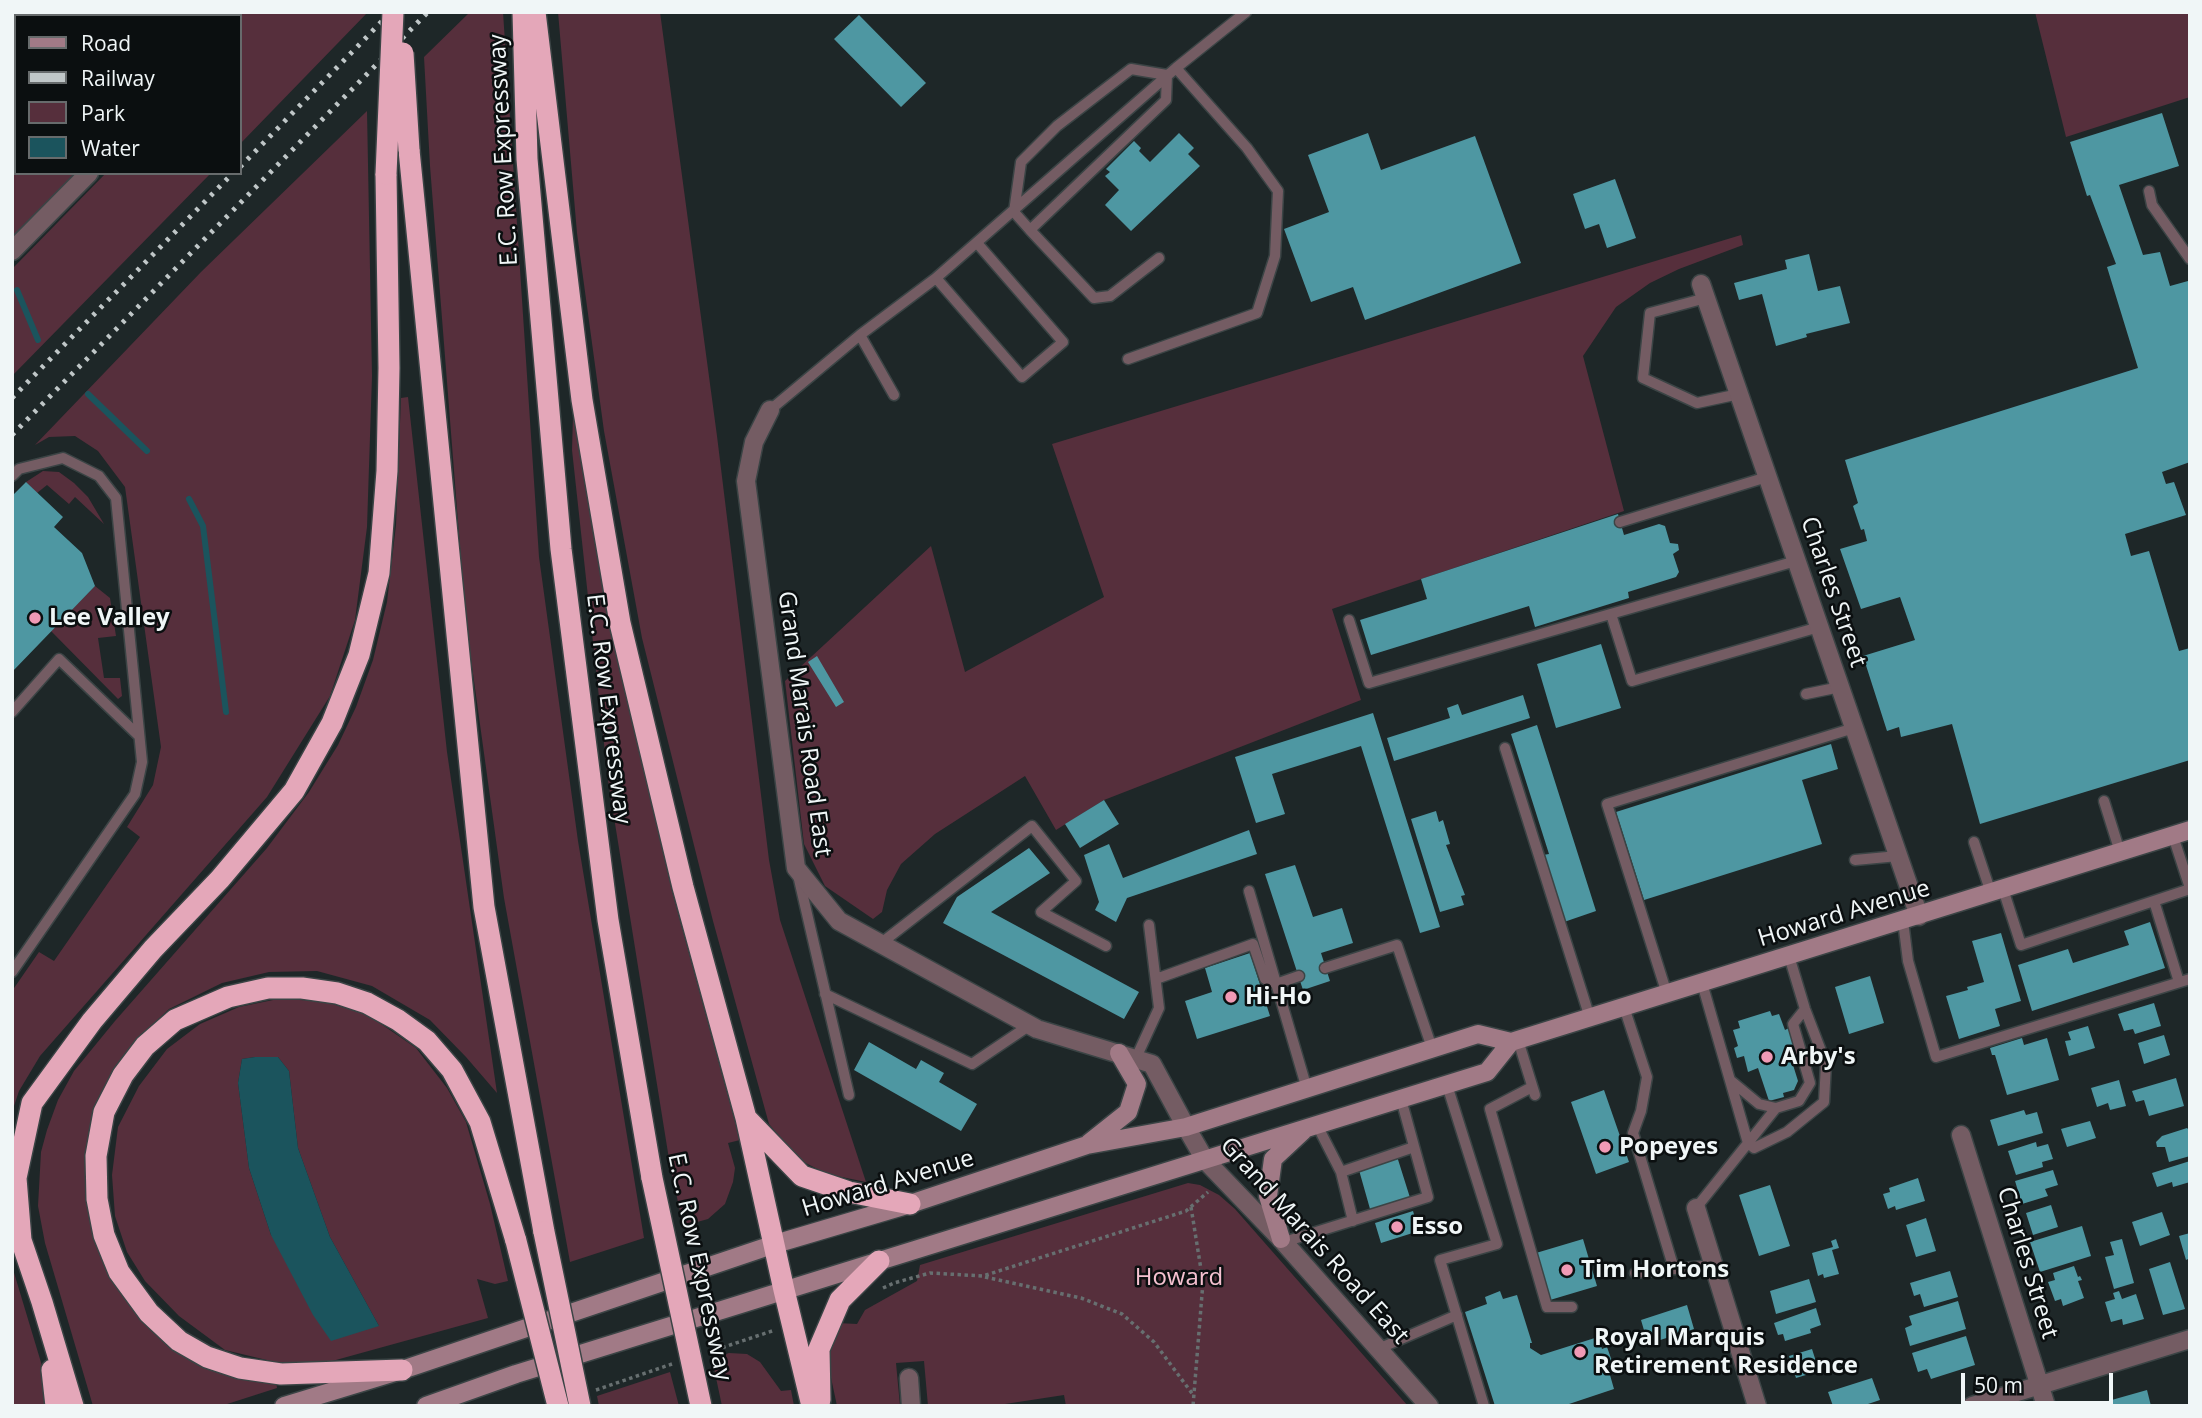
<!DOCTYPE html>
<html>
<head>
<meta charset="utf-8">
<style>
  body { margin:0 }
  #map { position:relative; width:2202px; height:1418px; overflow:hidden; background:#1e2728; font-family:"Open Sans",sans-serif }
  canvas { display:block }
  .frame { position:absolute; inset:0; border:14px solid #f0f6f7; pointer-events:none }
  .legend { position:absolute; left:14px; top:14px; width:228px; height:161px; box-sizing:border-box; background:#0b0f10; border:2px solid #676b6c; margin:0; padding:9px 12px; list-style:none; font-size:21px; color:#f0f6f7 }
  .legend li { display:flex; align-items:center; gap:14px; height:35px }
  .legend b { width:35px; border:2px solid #676b6c }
  .scale { position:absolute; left:1961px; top:1373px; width:152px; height:32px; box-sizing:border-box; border:4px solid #f0f6f7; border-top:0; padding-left:9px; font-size:21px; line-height:24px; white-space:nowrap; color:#f0f6f7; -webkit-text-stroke:5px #0b0f10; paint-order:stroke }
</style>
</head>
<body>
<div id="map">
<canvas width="2202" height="1418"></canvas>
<div class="frame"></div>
<ul class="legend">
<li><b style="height:9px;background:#a17a86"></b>Road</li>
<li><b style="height:9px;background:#c0c7c8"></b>Railway</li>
<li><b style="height:19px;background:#562f3c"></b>Park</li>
<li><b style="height:19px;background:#1b545d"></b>Water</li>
</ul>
<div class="scale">50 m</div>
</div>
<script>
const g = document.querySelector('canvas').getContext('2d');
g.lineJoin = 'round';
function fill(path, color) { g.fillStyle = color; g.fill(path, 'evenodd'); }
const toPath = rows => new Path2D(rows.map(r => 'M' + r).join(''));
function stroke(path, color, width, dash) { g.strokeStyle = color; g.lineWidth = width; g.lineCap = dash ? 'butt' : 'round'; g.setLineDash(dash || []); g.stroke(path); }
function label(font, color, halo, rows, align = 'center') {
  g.font = font + ' "Open Sans",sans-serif'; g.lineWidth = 5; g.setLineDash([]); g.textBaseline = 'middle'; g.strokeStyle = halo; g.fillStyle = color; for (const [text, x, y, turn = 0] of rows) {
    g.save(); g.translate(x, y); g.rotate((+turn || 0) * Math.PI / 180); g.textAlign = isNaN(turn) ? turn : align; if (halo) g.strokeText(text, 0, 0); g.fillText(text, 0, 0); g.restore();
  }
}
const green = toPath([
  [12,12,207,12,206,16,16,16,16,173,76,173,12,237],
  [226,12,368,12,240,144,240,16,226,16],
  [470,12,503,12,539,557,578,841,644,1238,570,1262,504,898,466,623,430,166,424,57],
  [558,12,660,12,717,436,769,860,780,920,866,1182,827,1174,798,1159,769,1124,713,921,642,638,604,431,577,233],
  [2035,12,2190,12,2190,97,2066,137],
  [367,111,372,376,367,527,355,620,330,696,267,797,40,1056,19,1091,12,1112,12,991,39,952,54,961,140,837,127,827,153,785,161,747,125,487,98,451,75,436,49,437,35,445,201,272],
  [106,173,211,173,12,376,12,269],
  [1741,235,1743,245,1679,269,1650,283,1616,307,1583,356,1624,511,1332,609,1361,700,1104,800,1056,830,1025,776,935,834,901,864,887,890,882,912,873,919,825,886,804,844,785,681,931,546,965,672,1104,597,1052,444],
  [408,397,447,752,497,1093,466,1057,430,1020,372,986,317,971,269,972,222,983,169,1009,133,1043,105,1088,90,1133,86,1186,95,1242,121,1292,157,1332,276,1381,277,1388,221,1406,93,1406,45,1243,38,1206,41,1152,47,1130,58,1100,74,1071,115,1021,267,848,309,792,338,745,356,707,373,660,387,602,396,525,401,398],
  [573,415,613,637,672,891,740,1140,728,1143,735,1168,733,1182,725,1204,708,1219,683,1226,669,1159,608,780,572,450],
  [43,471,59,472,74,483,88,497,104,524,75,497,69,504,47,485,37,493,26,482],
  [95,586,110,598,116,636,98,638,104,678,120,678,122,696,118,699,51,631],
  [278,999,323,1001,368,1015,416,1048,447,1088,466,1122,490,1204,508,1281,495,1284,477,1279,488,1318,325,1363,275,1362,225,1350,179,1316,145,1281,127,1252,115,1216,112,1175,118,1127,139,1086,167,1049,200,1024,239,1007],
  [255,1057,278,1057,289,1071,298,1148,330,1237,379,1326,271,1235,249,1168,238,1083,242,1059],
  [1188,1183,1200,1185,1219,1195,1235,1209,1408,1406,1066,1406,1064,1395,992,1406,928,1406,924,1361,896,1363,900,1406,837,1406,829,1368,830,1347,837,1323,857,1324,865,1310,917,1281,920,1265],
  [12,1266,49,1389,46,1406,12,1406],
  [729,1353,747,1354,760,1362,781,1391,791,1390,794,1406,722,1406,712,1359],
  [670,1372,679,1406,599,1406,597,1396]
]);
const water = toPath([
  [255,1057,278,1057,289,1071,298,1148,330,1237,379,1326,331,1341,313,1315,271,1235,249,1168,238,1083,242,1059]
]);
const stream = toPath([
  [17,290,38,340],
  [88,394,147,451],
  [189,499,203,526,226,712]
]);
const building = toPath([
  [859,15,926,83,901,107,834,39],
  [2162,113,2179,166,2119,185,2143,255,2160,252,2170,286,2188,281,2190,287,2190,462,2162,472,2166,484,2174,482,2186,515,2125,534,2131,556,2149,551,2179,651,2190,648,2190,760,1980,824,1952,724,1901,737,1899,727,1887,731,1863,656,1915,640,1900,597,1861,609,1840,549,1867,541,1864,529,1861,530,1853,506,1858,503,1845,460,2138,368,2107,267,2116,264,2090,195,2087,196,2070,142],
  [1179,133,1194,148,1188,154,1200,166,1131,231,1105,205,1119,190,1105,176,1110,172,1106,169,1134,141,1141,148,1139,151,1150,162],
  [1368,133,1381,170,1475,136,1521,263,1365,320,1353,287,1311,302,1284,229,1329,212,1308,155],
  [1615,179,1636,238,1607,248,1599,224,1585,229,1573,194],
  [1809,254,1818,291,1840,286,1850,323,1806,334,1807,337,1776,346,1762,294,1739,300,1734,283,1787,269,1785,260],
  [26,482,63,517,54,527,82,553,95,586,12,672,12,496],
  [1618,514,1624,535,1659,524,1665,526,1670,543,1678,544,1679,550,1673,554,1679,572,1676,577,1628,592,1629,598,1535,627,1529,606,1371,655,1360,620,1427,599,1421,579],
  [1601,644,1621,708,1556,728,1537,664],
  [817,656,844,702,836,707,808,662],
  [1523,695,1530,718,1394,761,1387,738,1450,718,1447,708,1458,704,1462,715],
  [1373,713,1440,927,1420,933,1361,746,1272,774,1285,814,1256,823,1235,757],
  [1537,725,1596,911,1564,922,1543,855,1549,854,1511,734],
  [1831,744,1838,769,1802,780,1822,844,1644,900,1616,812],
  [1104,800,1119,824,1080,848,1065,824],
  [1436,811,1439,822,1443,820,1450,844,1446,845,1465,895,1461,896,1464,905,1440,912,1411,819],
  [1249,830,1257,854,1127,898,1116,922,1095,910,1099,902,1084,855,1109,844,1123,878],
  [1029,848,1050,873,991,912,1139,992,1124,1019,943,923,957,897],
  [1295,865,1313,917,1342,908,1353,943,1321,953,1330,981,1303,990,1265,874],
  [2150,922,2165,968,2032,1011,2018,965,2068,949,2073,963,2129,945,2124,931],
  [2001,933,2021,1001,1995,1009,2000,1026,1959,1039,1946,996,1968,990,1967,987,1984,982,1972,941],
  [1250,953,1270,1016,1197,1039,1185,1001,1212,992,1205,968],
  [1870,976,1884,1023,1849,1034,1835,987],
  [2154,1003,2161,1026,2135,1034,2133,1029,2124,1031,2118,1014],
  [1770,1011,1772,1016,1779,1014,1785,1030,1789,1028,1796,1050,1789,1052,1798,1081,1794,1090,1783,1093,1784,1097,1769,1101,1758,1068,1748,1072,1744,1056,1737,1058,1734,1048,1738,1046,1733,1030,1740,1028,1738,1021],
  [2088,1026,2095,1048,2069,1056,2065,1041,2071,1040,2068,1032],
  [2164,1035,2170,1055,2144,1064,2138,1043],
  [2022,1038,2024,1045,2047,1038,2059,1080,2007,1095,1995,1055,1992,1055,1990,1048],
  [869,1042,916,1069,921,1060,944,1073,939,1082,977,1104,961,1131,854,1070],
  [2176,1078,2184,1106,2149,1116,2144,1100,2136,1102,2132,1091],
  [2119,1080,2126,1106,2110,1110,2108,1103,2097,1107,2091,1088],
  [1604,1090,1629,1162,1596,1174,1571,1102],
  [2024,1110,2026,1115,2037,1112,2043,1133,1998,1146,1990,1120],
  [2090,1121,2096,1138,2067,1147,2061,1129],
  [2187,1128,2190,1131,2190,1156,2169,1162,2165,1147,2157,1147,2156,1142,2162,1136],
  [2036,1142,2037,1147,2048,1144,2053,1159,2042,1162,2043,1167,2016,1175,2008,1151],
  [1395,1150,1412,1204,1372,1216,1357,1163],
  [2190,1161,2190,1182,2173,1187,2172,1182,2157,1187,2152,1173],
  [2053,1170,2058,1185,2045,1189,2048,1196,2022,1204,2015,1181],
  [1918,1178,1925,1201,1896,1210,1895,1206,1888,1209,1883,1194,1890,1192,1889,1188],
  [1770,1185,1790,1246,1759,1256,1739,1195],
  [2051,1205,2058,1227,2033,1235,2026,1213],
  [1413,1211,1419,1231,1381,1243,1375,1223],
  [2162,1212,2170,1235,2140,1246,2132,1222],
  [1926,1218,1936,1251,1916,1257,1906,1225],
  [2082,1226,2091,1256,2040,1272,2030,1242],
  [2190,1233,2190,1258,2186,1260,2179,1236],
  [1583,1239,1597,1286,1550,1300,1536,1253],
  [1836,1239,1839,1248,1832,1250,1839,1274,1824,1278,1823,1274,1818,1276,1812,1253,1833,1247,1831,1241],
  [2122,1239,2134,1283,2114,1289,2105,1257,2114,1255,2110,1242],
  [2170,1262,2185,1309,2163,1315,2149,1269],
  [2074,1266,2078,1277,2080,1276,2082,1280,2078,1281,2084,1298,2063,1306,2061,1299,2055,1301,2048,1282,2055,1280,2053,1273],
  [1950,1271,1958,1297,1924,1307,1920,1294,1914,1296,1910,1283],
  [1809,1279,1816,1302,1776,1314,1770,1291],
  [1500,1291,1503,1299,1517,1295,1532,1343,1530,1343,1530,1348,1541,1355,1598,1337,1602,1349,1607,1347,1614,1367,1608,1368,1614,1389,1563,1406,1495,1406,1465,1312,1487,1304,1485,1297],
  [2119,1291,2122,1299,2136,1294,2144,1319,2123,1325,2122,1319,2111,1322,2105,1302,2115,1299,2113,1293],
  [1958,1301,1966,1329,1910,1346,1905,1328,1912,1325,1909,1316],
  [1687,1305,1694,1329,1648,1344,1641,1320],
  [1816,1308,1821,1325,1810,1329,1811,1333,1785,1341,1783,1334,1778,1335,1774,1323],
  [1966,1336,1975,1365,1931,1379,1927,1369,1918,1372,1912,1353],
  [1812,1349,1819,1371,1796,1378,1789,1356],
  [1872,1378,1880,1400,1862,1406,1833,1406,1828,1392],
  [2147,1390,2151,1406,2094,1406,2094,1405]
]);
const path = toPath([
  [1191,1207,1203,1282,1193,1406],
  [985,1277,1081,1298,1122,1314,1154,1342,1194,1396],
  [883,1288,894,1283,930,1273,983,1276,1186,1211,1208,1192],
  [709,1352,775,1330],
  [596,1390,672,1364]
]);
const service = toPath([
  [2149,191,2152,205,2190,259],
  [1030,230,1166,100,1167,75,1131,69,1057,126,1021,162,1014,212,1030,230,1094,298,1110,296,1159,258],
  [936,278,1022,377,1063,342,977,243],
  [1706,298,1650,313,1643,378,1697,403,1739,394],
  [860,335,894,395],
  [1128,359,1257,313,1275,256,1278,191,1247,148,1176,68],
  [770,410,860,335,936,278,1176,68,1246,12],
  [12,476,19,469,63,458,99,476,116,498,142,762,135,794,12,972],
  [1620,522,1767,477],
  [1611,614,1632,681,1819,627],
  [1349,620,1369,683,1796,561],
  [1806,694,1840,687],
  [12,712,59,659,139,736],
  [1505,748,1590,1018],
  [2104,801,2120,852],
  [2173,836,2190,888],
  [1974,842,1991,893],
  [1855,860,1898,856],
  [798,875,849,1095],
  [2003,889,2021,945,2190,889],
  [1249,891,1307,1089],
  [2154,901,2179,982],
  [1903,921,1908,961,1936,1057,2190,979],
  [880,944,1032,826,1076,881,1041,912,1106,946],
  [1325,968,1397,945,1432,1048],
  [1156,979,1253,944,1265,979,1276,984,1299,976],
  [1702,983,1748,1143,1754,1148,1787,1132,1824,1102,1826,1064,1805,1009,1789,956],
  [825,994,972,1064,1030,1025],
  [1667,994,1607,804,1854,728],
  [1624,1007,1647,1077,1641,1111,1633,1133,1674,1269],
  [1518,1040,1535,1095],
  [1136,1058,1159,1008,1149,925],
  [1730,1080,1759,1104,1776,1108,1799,1101,1810,1083,1793,1024,1805,1009],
  [1447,1085,1497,1244,1440,1260,1484,1406],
  [1532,1087,1490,1109,1547,1307,1572,1307],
  [1317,1125,1341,1172,1353,1221],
  [1341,1172,1414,1147],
  [1696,1208,1776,1108],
  [1284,1242,1428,1197,1401,1099],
  [1635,1273,1713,1265],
  [1378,1349,1457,1315]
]);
const minor = toPath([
  [215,16,215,12],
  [12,251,89,173],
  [1701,284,1919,916],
  [770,410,754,442,746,481,796,868,839,921,1037,1029,1152,1064,1186,1127],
  [1961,1135,2046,1406],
  [1696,1208,1757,1406],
  [909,1378,911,1406],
  [1972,1406,2190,1339]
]);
const tertiary = toPath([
  [1186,1127,1205,1160,1281,1239,1429,1406]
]);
const secondary = toPath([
  [1089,1143,1128,1112,1137,1084,1119,1053],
  [1281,1239,1268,1196,1273,1159,1303,1131],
  [284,1406,402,1370,775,1244,910,1204,1087,1145,1186,1127,1478,1034,1511,1042,2190,830],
  [426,1406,516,1374,1487,1072,1511,1042]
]);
const motorway = toPath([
  [523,12,527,159,561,549,608,920,652,1178],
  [535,12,582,400,620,623,683,887,746,1118,784,1290,812,1406],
  [409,150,484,907,544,1232],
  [747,1119,802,1176,849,1192,910,1204],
  [52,1370,56,1406],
  [402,1370,281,1374,240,1368,207,1357,179,1341,149,1313,119,1272,104,1235,97,1199,96,1156,104,1112,123,1075,145,1046,175,1020,228,997,268,988,302,988,337,993,367,1003,398,1020,427,1041,452,1070,480,1122,516,1241],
  [820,1400,819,1349,840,1300,879,1261],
  [73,1406,42,1302,21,1240,16,1178,32,1103,92,1021,153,949,220,879,294,791,332,723,359,655,379,573,387,471,389,368,386,174]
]);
const rail = toPath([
  [240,167,391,12],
  [12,398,233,173],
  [12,435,428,12]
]);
const motorwayBridge = toPath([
  [403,53,409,150],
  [386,174,393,12],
  [652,1178,701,1406],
  [544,1232,580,1406],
  [516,1241,558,1406]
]);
const markers = [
  [35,618,7,"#f09ab5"],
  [1231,997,7,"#f09ab5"],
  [1767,1057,7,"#f09ab5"],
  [1605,1147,7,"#f09ab5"],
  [1397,1227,7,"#f09ab5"],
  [1567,1270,7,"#f09ab5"],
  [1580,1352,7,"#f09ab5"]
];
const streetNames = [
  ["E.C. Row Expressway",504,150,-93],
  ["Charles Street",1833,592,71],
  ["E.C. Row Expressway",608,709,83],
  ["Grand Marais Road East",804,724,82],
  ["Howard Avenue",1844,914,-17],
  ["Howard Avenue",888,1184,-17],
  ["Grand Marais Road East",1314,1241,48],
  ["Charles Street",2027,1263,73],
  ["E.C. Row Expressway",699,1267,78]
];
const poiNames = [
  ["Lee Valley",49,618],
  ["Hi-Ho",1245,997],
  ["Arby's",1781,1057],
  ["Popeyes",1619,1147],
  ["Esso",1411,1227],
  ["Tim Hortons",1581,1270],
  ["Royal Marquis",1594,1338],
  ["Retirement Residence",1594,1366]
];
const parkNames = [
  ["Howard",1179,1278]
];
fill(green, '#562f3c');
fill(water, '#1b545d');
stroke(stream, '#1b545d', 6);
fill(building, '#4e97a2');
stroke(service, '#3b4445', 13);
stroke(minor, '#3b4445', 21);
stroke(tertiary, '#3b4445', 21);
stroke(secondary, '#3b4445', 21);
stroke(motorway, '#3b4445', 24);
stroke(path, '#676f70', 3.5, [3.5, 3.5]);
stroke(service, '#745c63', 10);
stroke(minor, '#745c63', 18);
stroke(tertiary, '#745c63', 18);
stroke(secondary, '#a17a86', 18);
stroke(motorway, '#e4a7b9', 21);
stroke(rail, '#c0c7c8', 5, [3.5, 7]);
stroke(motorwayBridge, '#3b4445', 24, []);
stroke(motorwayBridge, '#e4a7b9', 21);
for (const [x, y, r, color] of markers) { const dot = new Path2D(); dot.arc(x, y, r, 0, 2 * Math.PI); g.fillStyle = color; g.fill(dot); stroke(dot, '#0b0f10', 2.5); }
label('24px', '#f0f6f7', '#0b0f10', streetNames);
label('bold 24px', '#f0f6f7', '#0b0f10', poiNames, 'left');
label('24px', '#f5c1d0', '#0b0f10', parkNames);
</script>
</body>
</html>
